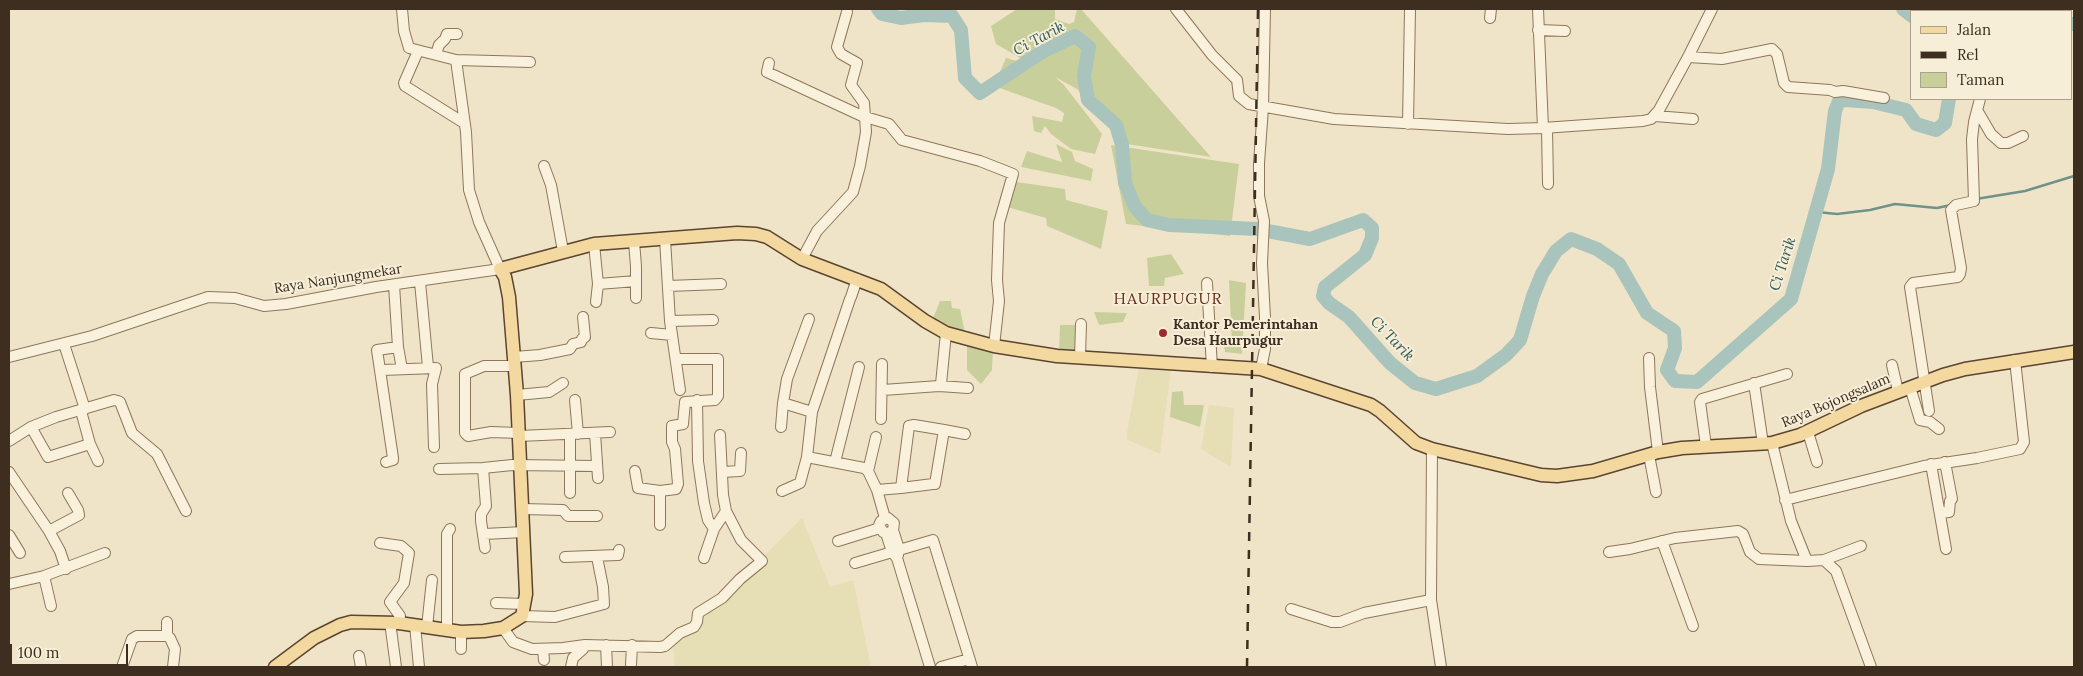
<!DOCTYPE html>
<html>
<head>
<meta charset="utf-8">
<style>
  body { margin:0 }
  #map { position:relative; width:2083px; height:676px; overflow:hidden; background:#f0e4c8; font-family:Lora,serif }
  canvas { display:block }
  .frame { position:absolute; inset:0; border:10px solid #3d2e20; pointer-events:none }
  .legend { position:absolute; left:1910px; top:10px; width:162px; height:90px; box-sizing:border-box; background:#f7eed8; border:1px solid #ada18e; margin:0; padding:6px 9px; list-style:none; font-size:15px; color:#3d2e20 }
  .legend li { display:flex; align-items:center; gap:10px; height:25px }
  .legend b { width:25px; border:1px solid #ada18e }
  .scale { position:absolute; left:10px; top:644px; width:118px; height:22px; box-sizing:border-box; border:2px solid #3d2e20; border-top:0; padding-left:6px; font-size:15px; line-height:18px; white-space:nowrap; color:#3d2e20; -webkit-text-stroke:4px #f7eed8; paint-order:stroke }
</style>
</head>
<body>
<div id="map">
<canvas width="2083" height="676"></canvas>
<div class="frame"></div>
<ul class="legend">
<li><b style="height:6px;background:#f3d9a0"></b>Jalan</li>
<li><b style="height:6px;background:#3d2e20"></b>Rel</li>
<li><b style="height:14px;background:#c9cf9b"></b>Taman</li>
</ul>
<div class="scale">100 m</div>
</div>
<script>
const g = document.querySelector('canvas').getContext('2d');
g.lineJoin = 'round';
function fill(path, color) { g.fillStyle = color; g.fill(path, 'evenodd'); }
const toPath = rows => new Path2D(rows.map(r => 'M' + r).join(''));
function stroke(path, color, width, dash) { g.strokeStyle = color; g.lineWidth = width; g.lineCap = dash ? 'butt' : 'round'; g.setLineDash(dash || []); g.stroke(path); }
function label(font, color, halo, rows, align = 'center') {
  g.font = font + ' Lora,serif'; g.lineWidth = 4; g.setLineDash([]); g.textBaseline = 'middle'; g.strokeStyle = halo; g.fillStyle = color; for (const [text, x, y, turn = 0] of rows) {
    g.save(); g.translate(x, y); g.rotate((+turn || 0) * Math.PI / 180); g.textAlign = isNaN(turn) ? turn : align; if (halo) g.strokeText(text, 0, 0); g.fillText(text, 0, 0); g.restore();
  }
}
const farmland = toPath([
  [1139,366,1171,369,1160,454,1126,439],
  [1209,405,1234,408,1231,467,1201,449],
  [802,518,830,587,853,580,871,667,675,667,673,647]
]);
const green = toPath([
  [1017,9,1055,9,1055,19,1069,24,1074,22,1077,9,1081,9,1211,157,1127,144,1077,89,1055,77,1064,85,1102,134,1095,154,1071,149,1051,134,1045,126,1041,133,1034,131,1032,116,1062,122,1064,113,1056,108,994,86,1006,58,1034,66,996,44,991,26],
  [1056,144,1072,152,1075,161,1093,169,1091,181,1021,167,1027,151,1062,162],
  [1111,145,1239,164,1230,236,1126,224],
  [1016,182,1065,189,1066,200,1108,211,1101,249,1047,226,1046,218,1007,207],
  [1171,254,1184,274,1165,278,1164,286,1149,286,1147,258],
  [1229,280,1246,283,1242,354,1225,352,1224,346,1232,344],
  [940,301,951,301,952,308,960,309,965,333,932,321],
  [1094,312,1127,313,1123,322,1099,325],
  [1060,325,1079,325,1078,353,1059,352],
  [967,343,993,348,992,370,981,384,967,370],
  [1183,391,1184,405,1204,405,1200,427,1170,417,1172,392]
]);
const stream = toPath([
  [1976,199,2025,191,2074,176],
  [1817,212,1837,214,1870,210,1895,204,1937,208,1951,205]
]);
const river = toPath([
  [878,9,882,14,901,18,924,15,952,16,961,30,965,78,980,93,1042,52,1075,36,1089,47,1084,76,1088,100,1116,125,1122,145,1125,183,1135,207,1147,220,1169,225,1257,229,1310,239,1363,220,1372,228,1372,238,1365,255,1325,287,1323,296,1329,303,1349,317,1390,363,1415,383,1436,389,1477,376,1506,355,1520,340,1533,296,1542,274,1556,251,1571,239,1597,249,1619,264,1647,313,1674,331,1675,348,1667,370,1675,381,1697,382,1791,299,1828,169,1835,111,1839,101,1845,100,1873,102,1906,110,1916,124,1936,130,1945,123,1949,99],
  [1903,9,1912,16],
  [1951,9,1961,11],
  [2072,24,2074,24]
]);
const minor = toPath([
  [1176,9,1212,55,1237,80,1239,96,1249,104,1334,119,1508,129,1543,128,1643,121,1651,119,1659,110,1688,57,1712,9],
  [1538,9,1543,128],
  [1981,9,1981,11],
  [1490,18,1491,9],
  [1538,30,1565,31],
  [418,51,404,83,405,86,464,123],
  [436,54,439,45,445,39,447,34,457,34],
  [1688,57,1722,59,1772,49,1777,54,1784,83,1788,87,1830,90,1835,92,1843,91,1884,98],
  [456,60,530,62],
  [769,63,767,72,862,116,889,124,902,140,980,161,1013,174,999,223,997,280,999,301,994,346],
  [1977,110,1991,134,2001,143,2008,143,2023,136],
  [1655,116,1693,119],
  [1408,124,1410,9],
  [1547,128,1548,184],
  [544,166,551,185,563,251],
  [665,239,670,321,680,390],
  [634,242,636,266,636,298],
  [594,244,598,284,596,302],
  [802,259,817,231,853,192,860,166,866,132,865,117,864,103,851,85,857,63,841,54,837,47,847,12],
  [420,282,428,367],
  [1207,283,1212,367],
  [598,284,636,281],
  [394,285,398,347,402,369],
  [668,286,721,284],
  [851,297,857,279],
  [850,299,812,412,807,457,864,468,868,471,877,490,901,488,933,484,935,484,944,430,914,425,909,426,901,488],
  [670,321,713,320],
  [651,333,672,335],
  [64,344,85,409],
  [9,357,92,336,208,297,235,298,264,306,286,304,376,287,500,269,479,222,469,190,466,132,456,60,409,48,404,31,402,9],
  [514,357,540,355,570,349,573,344,581,342,582,339,585,337,583,317],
  [1080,357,1081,324],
  [1649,358,1650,387,1658,452],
  [1892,365,1898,391],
  [515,366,484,366,465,374,465,433,468,436,491,432,519,433],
  [1261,369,1265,349,1265,317,1262,263,1264,221,1259,196,1259,163,1263,108,1265,9],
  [382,370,436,368,432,384,434,447],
  [1754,383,1763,444],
  [939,386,968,388],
  [1910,387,1920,420,1930,422,1939,429],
  [883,390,939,386,941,384,946,333],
  [517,395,549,392,563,383],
  [575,400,578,434],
  [697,400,698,461,704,503,708,520,714,529],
  [783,403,787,379,809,319],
  [81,411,90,444,98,461],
  [1929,411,1910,287,1913,283,1958,277,1960,274,1961,268,1951,210,1956,205,1974,201,1972,139,1974,122,1980,99],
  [881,419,882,364],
  [31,427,48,457,90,444],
  [781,427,783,403,812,412],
  [944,430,965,434],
  [1808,432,1817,462],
  [595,433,598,478],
  [519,436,610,432],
  [9,441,31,427,56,417,114,400,118,401,120,402,132,433,157,454,186,511],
  [1772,443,1791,521,1807,561,1824,560,1836,571,1871,667],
  [1706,446,1700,402,1702,399,1787,374],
  [1432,449,1431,600,1441,667],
  [1649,455,1656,492],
  [386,462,393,460,393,458,377,350,398,347],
  [835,462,859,367],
  [1931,464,1946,549],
  [483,468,486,506,481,514,481,521,485,548],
  [439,469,483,468,512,465,597,466],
  [635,471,638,488,660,491,676,489,678,484,675,449,672,442,672,426,683,424,685,402,715,400,718,396,718,359,676,359],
  [868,471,876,437],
  [9,472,49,531,60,551,66,569],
  [722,472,740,471,741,453],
  [877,490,885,518],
  [782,491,800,483,807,457],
  [570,493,570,434],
  [1785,500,1924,466,1977,458,2020,449,2024,442,2015,360],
  [523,509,563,510,568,516,597,516],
  [1940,513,1949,512,1950,501,1952,499,1945,462],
  [660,525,660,491],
  [893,530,889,533,883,532,879,525,881,521,888,518,894,523,893,530,899,549,898,555],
  [49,531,79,515,78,510,68,493],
  [886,533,892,552,897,558,930,667],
  [484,534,524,532],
  [9,535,20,553],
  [838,541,880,528],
  [1662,541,1693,626],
  [380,543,401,546,409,553,404,583,390,602,400,616,399,623],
  [1609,552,1630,549,1675,538,1738,531,1743,534,1750,552,1759,559,1807,561],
  [565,557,618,555,619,550],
  [704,558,714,529,726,511],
  [1824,560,1861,546],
  [855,563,933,540,972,667],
  [44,576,51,606],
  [9,584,44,576,105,553],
  [496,603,524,604],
  [1291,609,1332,622,1340,622,1364,613,1431,600],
  [522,616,555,617,604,604,603,587,597,557],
  [390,622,396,667],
  [415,625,419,667],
  [427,627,432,580],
  [503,628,513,642,532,649,563,648,585,645,660,647,665,646,680,633,694,627,697,622,698,613,722,598,740,579,762,561,741,540,726,511,723,495,720,435],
  [447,629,447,534,450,529],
  [167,636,167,622],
  [606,645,607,667],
  [461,649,461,632],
  [543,649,544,660],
  [359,656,361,667],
  [631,665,632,645],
  [122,667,132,639,137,636,167,636,170,638,175,649,173,667],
  [571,667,573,658,583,649,585,645],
  [941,667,969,659]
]);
const major = toPath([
  [275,667,314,638,340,625,351,622,399,623,461,632,484,631,503,628,522,616,526,594,517,395,509,297,505,277,500,269,594,244,737,233,756,234,767,237,802,259,881,289,925,321,946,333,994,346,1057,356,1261,369,1371,405,1380,411,1416,443,1432,449,1541,475,1557,476,1593,471,1658,452,1682,448,1772,443,1800,435,1861,406,1943,375,1965,369,2074,352]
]);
const rail = toPath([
  [1247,667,1258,9]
]);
const markers = [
  [1163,333,5,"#9e2a2b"]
];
const streetNames = [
  ["Raya Nanjungmekar",338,279,-9],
  ["Raya Bojongsalam",1836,401,-23]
];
const poiNames = [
  ["Kantor Pemerintahan",1173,325],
  ["Desa Haurpugur",1173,341]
];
const waterNames = [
  ["Ci Tarik",1039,39,-28],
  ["Ci Tarik",1783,264,-72],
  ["Ci Tarik",1392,339,46]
];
const quarterNames = [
  ["HAURPUGUR",1168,299]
];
fill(farmland, '#e6deb5');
fill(green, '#c9cf9b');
stroke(stream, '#6f938a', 2.5);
stroke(river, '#a9c4bc', 14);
stroke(minor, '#8d765c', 12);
stroke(major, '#5b4430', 15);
stroke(minor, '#faf1dc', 10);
stroke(major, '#f3d9a0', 12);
stroke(rail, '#3d2e20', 2.5, [9, 9]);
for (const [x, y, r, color] of markers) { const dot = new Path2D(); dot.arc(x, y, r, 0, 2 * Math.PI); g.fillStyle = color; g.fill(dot); stroke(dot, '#f7eed8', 2); }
label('14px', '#3d2e20', '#f7eed8', streetNames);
label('bold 14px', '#3d2e20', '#f7eed8', poiNames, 'left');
label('italic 15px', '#2f5d5a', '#f7eed8', waterNames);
g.letterSpacing = '1px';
label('16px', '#6b2e1e', '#f7eed8', quarterNames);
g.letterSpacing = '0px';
</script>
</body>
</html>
